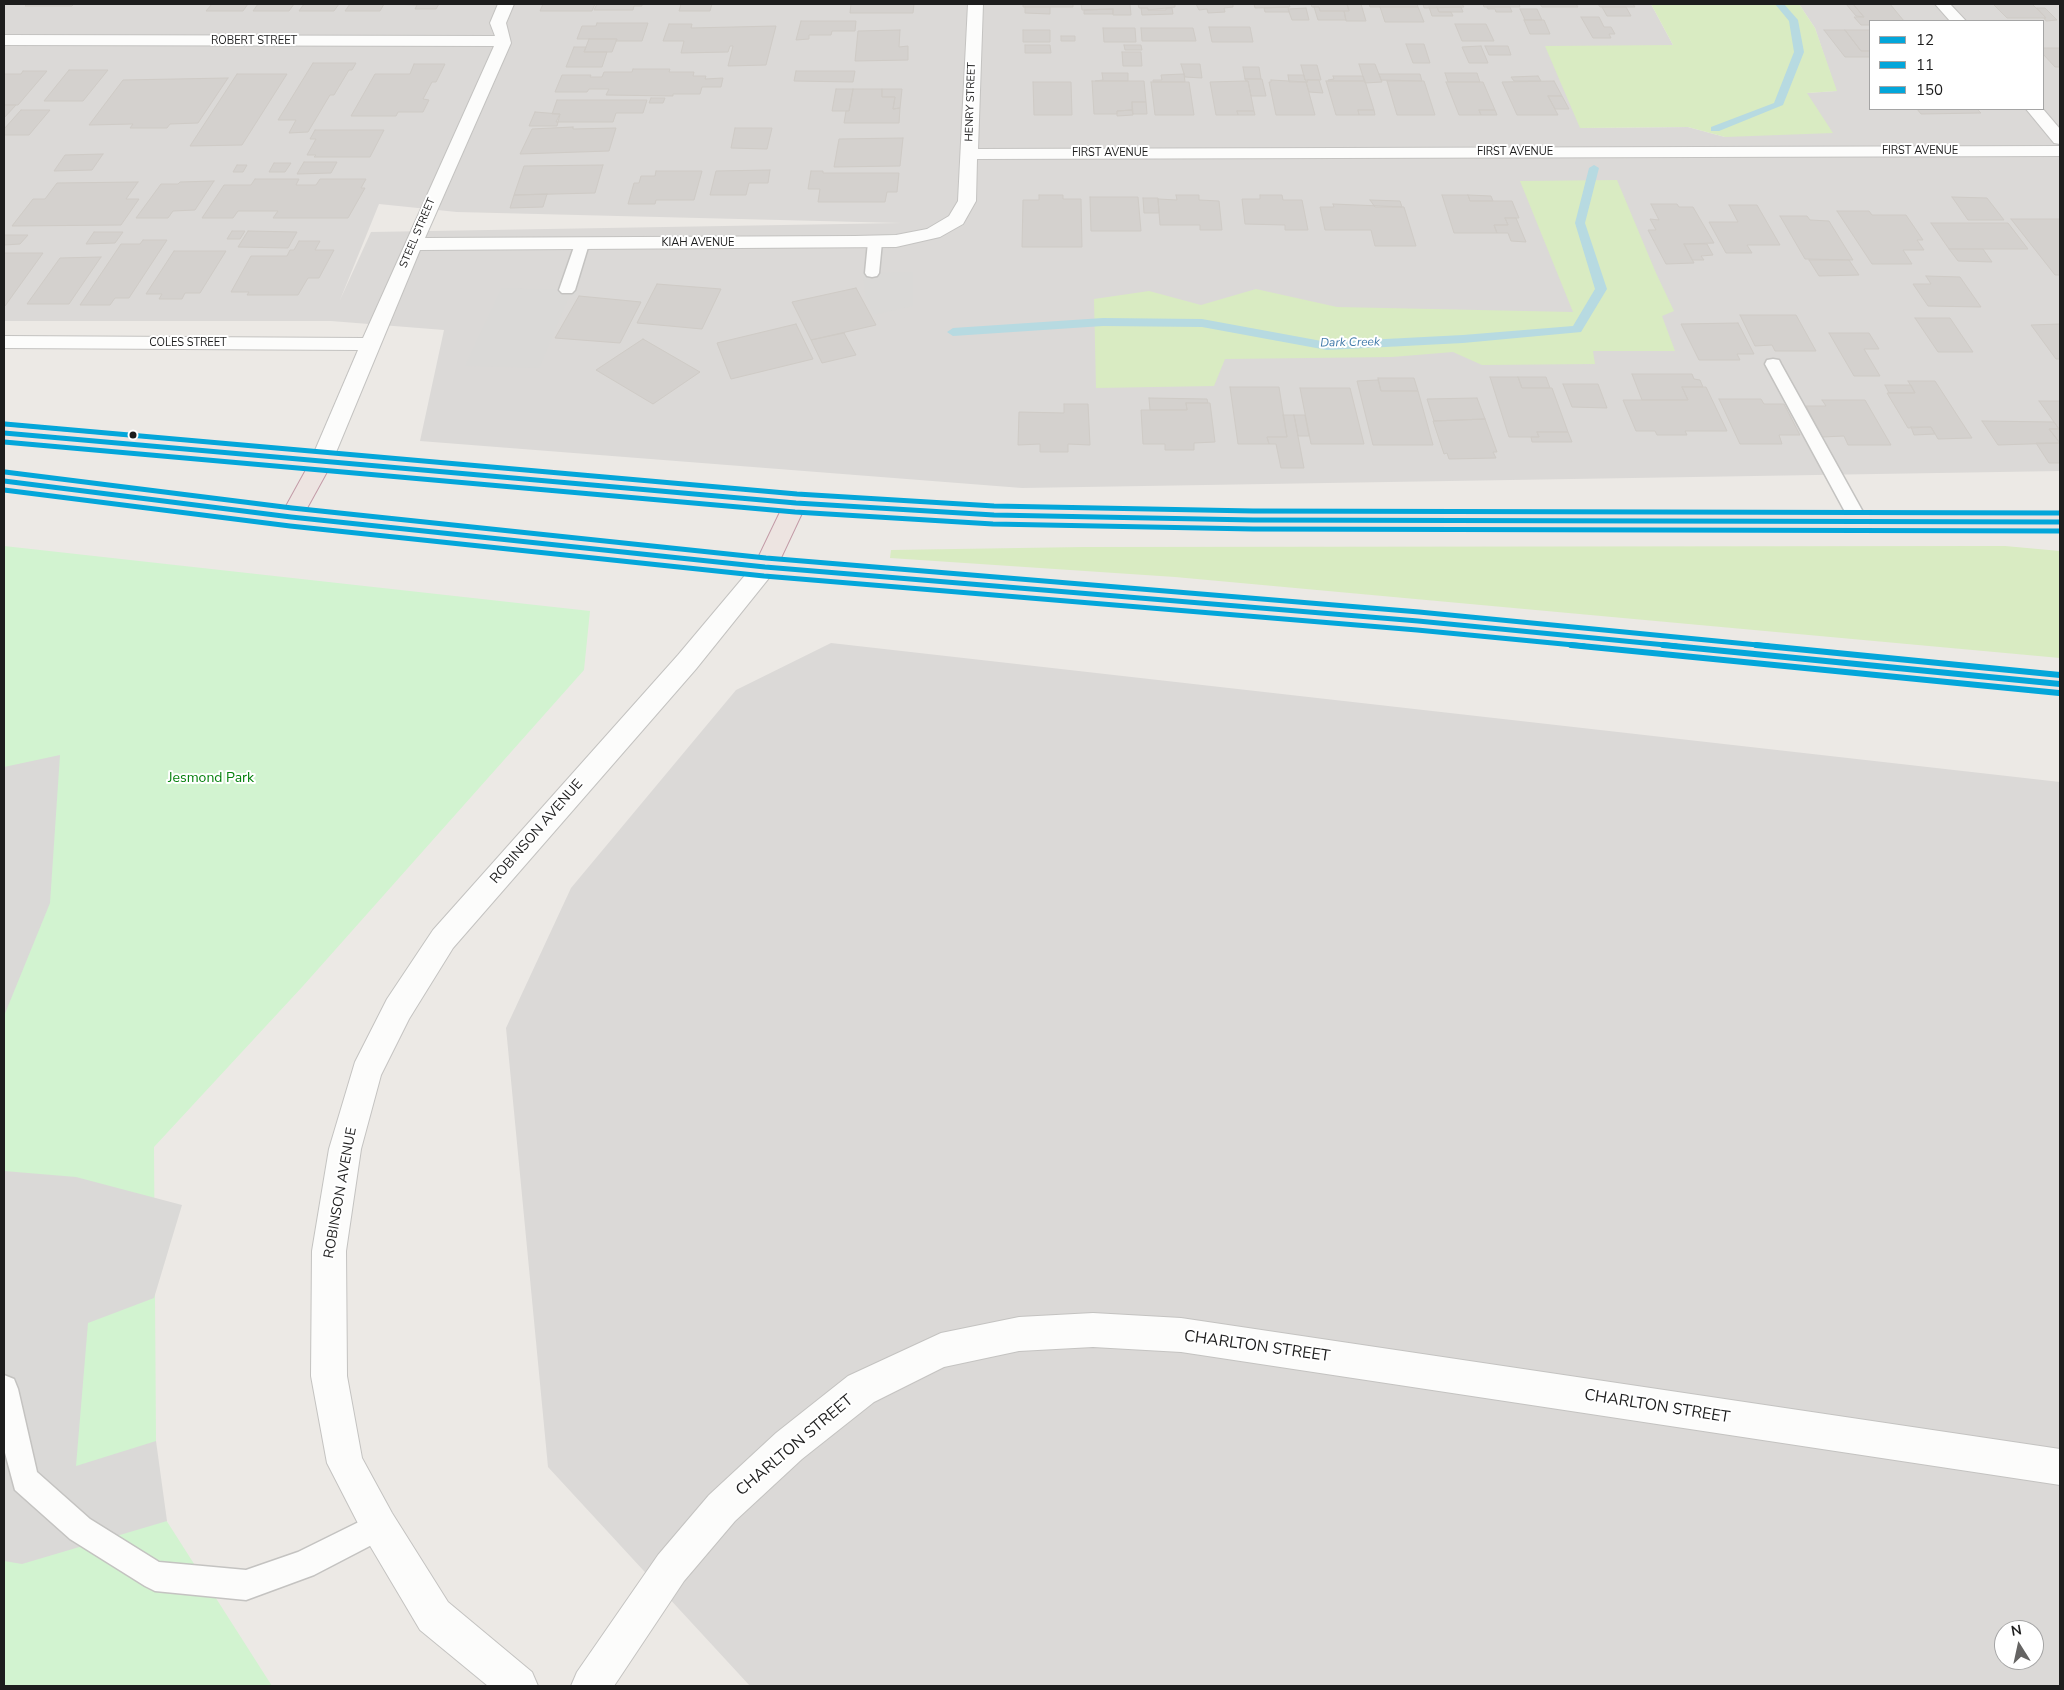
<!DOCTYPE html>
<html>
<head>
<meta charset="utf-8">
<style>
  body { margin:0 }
  #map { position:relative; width:2064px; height:1690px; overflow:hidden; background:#ece9e5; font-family:"Nunito Sans",sans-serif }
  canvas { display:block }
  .frame { position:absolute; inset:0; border:5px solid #1d1d1d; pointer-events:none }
  .legend { position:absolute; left:1869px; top:20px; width:175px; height:90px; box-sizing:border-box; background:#fff; border:1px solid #a5a5a5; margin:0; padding:6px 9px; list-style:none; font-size:15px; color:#1d1d1d }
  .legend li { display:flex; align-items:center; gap:10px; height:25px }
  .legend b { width:25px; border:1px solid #a5a5a5 }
  .north { position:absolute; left:1994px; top:1620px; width:50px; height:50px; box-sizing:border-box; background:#fff; border:1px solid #a5a5a5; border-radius:50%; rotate:350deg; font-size:14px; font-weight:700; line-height:20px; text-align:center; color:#1d1d1d }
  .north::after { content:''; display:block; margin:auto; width:18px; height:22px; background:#656463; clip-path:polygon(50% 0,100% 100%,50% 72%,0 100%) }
</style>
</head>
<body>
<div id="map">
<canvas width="2064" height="1690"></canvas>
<div class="frame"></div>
<ul class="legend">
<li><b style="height:6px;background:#03a6da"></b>12</li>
<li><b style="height:6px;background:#03a6da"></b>11</li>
<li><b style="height:6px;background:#03a6da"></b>150</li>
</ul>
<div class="north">N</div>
</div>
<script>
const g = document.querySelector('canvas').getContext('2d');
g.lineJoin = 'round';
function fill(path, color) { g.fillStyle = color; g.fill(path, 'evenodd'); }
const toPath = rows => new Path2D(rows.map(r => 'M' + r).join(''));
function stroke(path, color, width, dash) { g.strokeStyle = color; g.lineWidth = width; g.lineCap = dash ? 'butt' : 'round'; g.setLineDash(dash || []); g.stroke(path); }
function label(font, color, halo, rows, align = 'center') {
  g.font = font + ' "Nunito Sans",sans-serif'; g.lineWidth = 4; g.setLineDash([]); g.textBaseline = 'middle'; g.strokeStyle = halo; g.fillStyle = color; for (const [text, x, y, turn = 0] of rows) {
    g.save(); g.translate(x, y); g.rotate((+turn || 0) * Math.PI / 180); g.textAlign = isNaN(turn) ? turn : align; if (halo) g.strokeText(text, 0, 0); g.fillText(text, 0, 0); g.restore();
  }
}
const residential = toPath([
  [4,4,1651,4,1673,45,1580,128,1688,127,1725,137,1807,93,1836,91,1815,28,1799,4,2060,4,2060,471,1022,488,420,441,444,330,331,321,4,321],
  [1870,21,2043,21,2043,109,1870,109],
  [379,204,457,212,901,223,371,232,340,300],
  [831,643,2060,782,2060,1686,750,1686,548,1467,506,1028,571,888,736,690],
  [2004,1630,2034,1630,2034,1660,2004,1660]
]);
const grass = toPath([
  [1651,4,1799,4,1815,28,1837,91,1807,93,1833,133,1725,137,1688,127,1580,128,1545,46,1673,45],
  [1617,180,1656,273,1674,311,1662,316,1675,351,1593,351,1595,364,1482,365,1453,352,1392,357,1225,359,1214,386,1096,388,1094,299,1149,291,1201,305,1256,289,1337,307,1573,312,1520,181],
  [2005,546,2060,551,2060,658,1175,577,890,558,891,550,1083,547]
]);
const park = toPath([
  [4,546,590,611,584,670,303,986,154,1147,156,1441,145,1487,272,1686,4,1686]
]);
const parking = toPath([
  [913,272,913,306,874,315,865,295,863,273],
  [502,288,578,290,575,296,569,296,539,368,465,366],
  [60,755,50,903,4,1016,4,767],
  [4,1171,76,1177,182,1205,154,1298,88,1323,76,1466,156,1441,167,1521,22,1564,4,1561]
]);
const stream = toPath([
  [1775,4,1784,4,1798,20,1804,52,1783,105,1719,131,1711,131,1711,127,1774,103,1794,52,1789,21,1775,4],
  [1594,165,1599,168,1585,223,1607,289,1581,332,1463,343,1327,350,1202,327,1103,326,953,336,947,332,953,328,1103,318,1202,319,1327,342,1463,335,1573,326,1595,289,1575,223,1589,168,1594,165]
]);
const building = toPath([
  [27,4,74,4,72,6,25,6,27,4],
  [212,4,248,4,243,11,206,11,212,4],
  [258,4,294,4,289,11,253,11,258,4],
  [304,4,339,4,334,11,299,11,304,4],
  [350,4,384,4,380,11,345,11,350,4],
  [392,4,439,4,436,9,415,9,417,5,392,4],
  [543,4,595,4,592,11,540,11,543,4],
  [597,4,642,4,642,6,634,6,633,10,594,10,597,4],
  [678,4,725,4,712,4,710,11,679,11,681,4,678,4],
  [851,4,914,4,913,13,850,13,851,4],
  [1023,4,1073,4,1073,7,1023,7,1023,4],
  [1081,4,1130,4,1131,15,1113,15,1113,9,1082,10,1081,4],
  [1138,4,1175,4,1175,7,1148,10,1148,8,1139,8,1138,4],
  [1196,4,1233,4,1233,7,1224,8,1225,12,1208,13,1207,9,1199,10,1196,4],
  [1254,4,1289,4,1290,7,1255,8,1254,4],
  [1311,4,1347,4,1349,11,1320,11,1319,7,1312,7,1311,4],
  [1347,4,1361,4,1366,21,1346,21,1344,11,1349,11,1347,4],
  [1369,4,1417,4,1418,7,1370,7,1369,4],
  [1423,4,1462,4,1464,7,1424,8,1423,4],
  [1483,4,1519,4,1520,7,1484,7,1483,4],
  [1540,4,1576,4,1578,7,1542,7,1540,4],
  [1598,4,1633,4,1635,7,1600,7,1598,4],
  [1846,4,1853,4,1864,17,1856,16,1846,4],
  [1853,4,1890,4,1904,21,1870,21,1870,25,1861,25,1854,17,1864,17,1853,4],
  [1993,4,2032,4,2046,18,2007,18,1993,4],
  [1025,7,1050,7,1050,14,1025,13,1025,7],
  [1288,7,1289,12,1265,12,1264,8,1288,7],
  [1314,7,1319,7,1320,11,1344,11,1346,20,1318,20,1314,7],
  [1380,7,1418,7,1424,22,1385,22,1380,7],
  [1429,7,1437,7,1439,12,1451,12,1453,16,1432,16,1429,7],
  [1437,7,1461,7,1463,12,1439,12,1437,7],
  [1487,7,1510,7,1512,12,1496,12,1495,9,1488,9,1487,7],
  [1602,7,1626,7,1631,16,1607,16,1602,7],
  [1141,8,1148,8,1148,10,1166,10,1166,8,1172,8,1173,14,1142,15,1141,8],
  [1306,8,1309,20,1292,20,1288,9,1306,8],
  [2037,8,2045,8,2057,20,2046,21,2044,18,2046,18,2037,8],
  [1113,9,1113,14,1084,14,1084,10,1113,9],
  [1520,9,1537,9,1542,20,1525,20,1520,9],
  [1581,17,1599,17,1604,27,1611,27,1615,34,1609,34,1611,38,1593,38,1581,17],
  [1524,20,1544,20,1550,34,1530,34,1524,20],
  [801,21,856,21,855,31,832,31,831,35,809,35,809,39,796,40,801,21],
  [597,23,648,23,642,41,616,41,617,39,577,39,582,26,596,26,597,23],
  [669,24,692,24,691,28,776,26,766,65,728,66,733,46,730,46,728,52,681,53,684,41,663,41,669,24],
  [1455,24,1486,24,1494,41,1462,41,1455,24],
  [1209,27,1250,27,1253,42,1212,42,1209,27],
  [1103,28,1135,28,1136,42,1104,42,1103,28],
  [1141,28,1193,28,1196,41,1142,41,1141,28],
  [900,30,899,47,908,46,908,60,855,61,858,31,900,30],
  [1023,30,1050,30,1050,42,1023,42,1023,30],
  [1824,30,1845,30,1861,51,1870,51,1870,57,1845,57,1824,30],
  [1845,30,1870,30,1870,51,1861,51,1845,30],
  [1061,36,1075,36,1075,41,1061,41,1061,36],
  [589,39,617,39,612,52,584,52,589,39],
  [1406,44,1424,44,1430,63,1413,63,1406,44],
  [1025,45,1050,45,1051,53,1025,53,1025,45],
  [1124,45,1141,45,1142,50,1125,50,1124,45],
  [1481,46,1488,63,1469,63,1462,47,1481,46],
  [1485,46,1508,46,1511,55,1489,55,1485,46],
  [574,47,586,47,584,52,607,52,602,67,566,67,574,47],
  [2043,48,2060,48,2060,67,2055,67,2043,54,2043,48],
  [1122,52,1141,52,1142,66,1123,66,1122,52],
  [313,63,356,63,352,70,349,70,334,95,330,95,308,132,289,133,296,120,278,120,313,63],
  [414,64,445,64,436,82,432,82,423,99,429,100,423,112,398,112,396,116,351,116,375,74,410,74,414,64],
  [1181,64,1200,64,1202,78,1185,77,1181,64],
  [1359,64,1375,64,1382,82,1365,83,1359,64],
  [1301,65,1317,65,1321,80,1305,80,1301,65],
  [1243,67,1259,67,1261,79,1245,79,1243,67],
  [633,69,670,69,669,72,694,72,693,76,706,76,705,79,723,78,721,87,702,87,700,94,673,94,673,96,606,95,609,89,589,89,587,92,555,92,562,75,591,75,590,77,602,77,604,72,632,72,633,69],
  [69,70,108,70,83,101,44,101,69,70],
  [23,71,47,71,18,105,4,105,4,74,21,74,23,71],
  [796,71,855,71,853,82,794,81,796,71],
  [1102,73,1128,73,1128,81,1095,81,1103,80,1102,73],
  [1445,73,1477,73,1480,82,1448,82,1445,73],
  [237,74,287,74,242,145,190,146,237,74],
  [1184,74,1185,82,1153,82,1153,80,1162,80,1161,75,1184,74],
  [1379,74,1420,74,1422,81,1381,80,1379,74],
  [1288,75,1304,75,1305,80,1308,82,1289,82,1288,75],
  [1333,76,1363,76,1365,81,1328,81,1328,80,1334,79,1333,76],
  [1538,76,1541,81,1514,81,1511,77,1538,76],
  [228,78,198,123,170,124,167,128,130,128,133,124,89,125,123,80,228,78],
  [1245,79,1262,79,1266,96,1251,96,1248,81,1246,81,1245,79],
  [1271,80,1306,82,1315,115,1276,115,1269,82,1271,82,1271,80],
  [1308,80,1319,80,1323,93,1309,92,1306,82,1308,80],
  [1092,81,1144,81,1146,102,1132,102,1132,110,1117,111,1117,114,1094,114,1092,81],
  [1246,81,1248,81,1254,111,1237,111,1238,115,1216,115,1210,82,1246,81],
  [1326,81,1365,81,1374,110,1358,110,1359,115,1336,115,1326,81],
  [1387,81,1424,81,1435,115,1397,115,1387,81],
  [1554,81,1562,96,1548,96,1558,115,1517,115,1502,82,1554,81],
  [1033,82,1071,82,1072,115,1034,115,1033,82],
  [1151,82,1189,82,1194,115,1155,115,1151,82],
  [1446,82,1483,82,1495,110,1479,110,1481,115,1459,115,1446,82],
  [836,89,853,89,849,111,832,111,836,89],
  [853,89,882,89,882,97,895,97,893,109,900,108,899,123,844,123,846,111,849,111,853,89],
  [882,89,902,89,900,108,893,109,895,97,882,97,882,89],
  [1548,96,1562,96,1569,109,1555,109,1548,96],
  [651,98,665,98,663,103,649,103,651,98],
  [557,100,647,100,643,113,616,113,613,122,556,122,560,114,552,114,557,100],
  [1132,102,1146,102,1147,114,1133,114,1132,102],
  [4,105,16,105,4,118,4,105],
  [1917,109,1977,109,1981,113,1921,114,1917,109],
  [21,110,50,110,29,135,4,135,4,129,21,110],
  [1132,110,1133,115,1117,116,1117,111,1132,110],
  [1358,110,1374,110,1375,115,1359,115,1358,110],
  [1479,110,1495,110,1497,115,1481,115,1479,110],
  [1237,111,1254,111,1255,115,1238,115,1237,111],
  [535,112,560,114,557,126,529,126,535,112],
  [573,127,573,129,616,128,609,151,520,154,532,129,573,127],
  [735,128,772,128,767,149,731,148,735,128],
  [315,130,384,130,370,157,314,157,316,155,307,155,316,139,310,139,315,130],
  [903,138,900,166,834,167,839,139,903,138],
  [103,154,92,170,54,171,65,155,103,154],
  [304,162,337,162,331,173,297,174,304,162],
  [274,163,291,163,285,172,269,172,274,163],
  [237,165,247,165,243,172,233,172,237,165],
  [603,165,595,193,514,195,524,166,603,165],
  [770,170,768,183,749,183,746,195,710,195,716,171,770,170],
  [656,171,702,171,694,200,656,200,655,204,628,204,634,183,639,183,641,176,655,176,656,171],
  [811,171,823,171,823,173,899,173,897,192,887,192,885,202,818,202,820,189,808,189,811,171],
  [255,179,299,179,296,185,316,185,320,179,366,179,361,188,365,188,348,218,273,218,278,211,238,211,233,218,202,218,224,185,251,185,255,179],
  [214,181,195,210,173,211,168,218,136,218,161,184,178,184,180,182,214,181],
  [138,182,126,199,139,199,121,225,12,226,33,199,45,199,57,183,138,182],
  [547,194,543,207,510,208,514,195,547,194],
  [1039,195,1063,195,1063,199,1081,199,1082,247,1022,247,1023,200,1039,200,1039,195],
  [1176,195,1199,195,1199,200,1219,201,1222,230,1200,230,1200,225,1160,225,1158,199,1177,200,1176,195],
  [1260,195,1282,195,1283,200,1302,200,1308,230,1285,230,1285,225,1245,224,1242,199,1260,199,1260,195],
  [1442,195,1468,195,1470,201,1512,201,1519,218,1505,218,1508,225,1494,225,1497,233,1454,233,1442,195],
  [1468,195,1491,196,1493,201,1470,201,1468,195],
  [1090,197,1138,197,1141,231,1091,231,1090,197],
  [1952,197,1987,198,2004,220,1968,220,1952,197],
  [1143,198,1158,198,1159,213,1144,213,1143,198],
  [1370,200,1400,201,1402,207,1375,207,1370,200],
  [1333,204,1404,207,1416,246,1375,246,1371,230,1325,230,1320,207,1334,207,1333,204],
  [1651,204,1677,204,1679,207,1693,207,1714,243,1684,244,1694,263,1666,264,1648,230,1656,230,1650,219,1659,220,1651,204],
  [1729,205,1757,205,1780,245,1747,245,1752,253,1726,253,1709,222,1738,222,1729,205],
  [1837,211,1869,211,1872,215,1906,215,1923,240,1917,240,1924,250,1903,250,1912,264,1872,264,1837,211],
  [1780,216,1807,216,1810,220,1829,221,1853,260,1805,259,1780,216],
  [1505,218,1516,218,1526,242,1511,241,1508,233,1497,233,1494,225,1508,225,1505,218],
  [2011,219,2060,219,2060,275,2055,275,2011,219],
  [1931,223,2008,223,2028,249,1949,249,1931,223],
  [232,231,245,231,240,239,227,239,232,231],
  [248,231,297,232,288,248,238,247,248,231],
  [94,232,123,232,115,243,86,244,94,232],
  [4,235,28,235,20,244,4,245,4,235],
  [143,240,167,240,129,298,115,298,110,305,80,305,121,244,140,244,143,240],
  [299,241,320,241,315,250,334,250,319,278,308,278,298,295,247,295,249,292,231,292,251,256,287,256,290,250,294,250,299,241],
  [1684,244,1707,244,1713,255,1701,256,1704,260,1692,260,1684,244],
  [1949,249,1983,249,1992,262,1958,261,1949,249],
  [174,251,226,251,200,293,185,293,182,299,159,299,162,294,146,294,174,251],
  [4,253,43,253,5,306,4,306,4,253],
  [101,257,69,304,27,304,60,258,101,257],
  [1809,260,1849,260,1859,275,1819,276,1809,260],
  [1926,276,1960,277,1981,307,1928,306,1913,284,1931,284,1926,276],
  [657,284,721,289,702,329,637,323,657,284],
  [856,288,876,325,811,340,792,302,856,288],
  [579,296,641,302,620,343,555,338,579,296],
  [1740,315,1796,315,1816,351,1775,351,1772,345,1755,346,1740,315],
  [1915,318,1950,318,1973,352,1938,352,1915,318],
  [1738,323,1754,354,1737,354,1740,360,1699,360,1681,324,1738,323],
  [796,324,813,359,731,379,717,343,796,324],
  [2060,324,2060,359,2056,359,2031,325,2060,324],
  [844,333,856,355,822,363,811,340,844,333],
  [1829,333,1869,333,1879,349,1864,349,1880,376,1854,376,1829,333],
  [643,339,700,372,653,404,596,370,643,339],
  [1632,374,1692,374,1694,379,1700,380,1703,387,1682,387,1688,400,1642,400,1632,374],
  [1490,377,1518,377,1522,388,1552,388,1568,432,1537,432,1539,437,1509,437,1490,377],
  [1518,377,1546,377,1550,388,1522,388,1518,377],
  [1378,378,1414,378,1418,391,1381,391,1378,378],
  [1378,380,1381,391,1418,391,1433,445,1373,445,1357,381,1378,380],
  [1908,381,1935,381,1972,438,1938,439,1931,427,1908,428,1887,393,1915,393,1908,381],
  [1563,384,1598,384,1607,408,1572,407,1563,384],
  [1885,385,1911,385,1915,393,1889,393,1885,385],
  [1230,387,1279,387,1287,437,1267,437,1269,444,1238,444,1230,387],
  [1682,387,1706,387,1727,431,1685,431,1687,435,1657,435,1655,431,1636,431,1623,400,1688,400,1682,387],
  [1300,388,1350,388,1364,444,1311,444,1300,388],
  [1149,398,1207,399,1208,403,1186,403,1187,410,1150,410,1149,398],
  [1477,398,1485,419,1434,421,1427,399,1477,398],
  [1719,399,1761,399,1764,404,1784,404,1800,435,1779,435,1782,444,1740,444,1719,399],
  [1822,400,1865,400,1891,445,1848,445,1844,436,1822,437,1806,406,1826,406,1822,400],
  [2039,401,2060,401,2060,463,2049,463,2036,443,2060,443,2049,429,2059,429,2039,401],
  [1186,403,1210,403,1215,442,1194,443,1194,450,1165,450,1165,444,1143,444,1141,410,1187,410,1186,403],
  [1064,404,1088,404,1090,445,1068,444,1068,452,1040,452,1040,444,1018,445,1019,412,1064,413,1064,404],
  [1283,415,1294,415,1304,468,1281,468,1276,444,1269,444,1267,437,1287,437,1283,415],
  [1294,415,1305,415,1309,436,1298,436,1294,415],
  [1485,419,1497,452,1493,452,1496,458,1449,459,1447,453,1444,454,1433,421,1485,419],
  [1982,421,2054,422,2059,429,2049,429,2060,443,1998,445,1982,421],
  [1911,427,1931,427,1935,434,1914,435,1911,427],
  [1537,432,1568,432,1572,442,1532,442,1531,437,1539,437,1537,432]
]);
const service = toPath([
  [875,238,880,239,882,242,879,273,877,276,872,277,867,276,865,273,868,242,870,239,875,238],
  [582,240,587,241,589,244,575,290,572,293,562,293,559,290,575,244,577,241,582,240],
  [1773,359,1779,360,1781,364,1868,521,1865,525,1859,527,1853,525,1850,521,1765,364,1767,360,1773,359],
  [4,1375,14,1379,18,1389,37,1472,90,1519,159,1562,246,1570,298,1552,379,1512,389,1516,393,1526,389,1536,314,1575,246,1600,155,1591,145,1586,70,1539,15,1490,4,1449,4,1375]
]);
const minor = toPath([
  [498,4,514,4,506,23,511,43,425,238,855,236,896,235,927,229,949,216,958,201,968,4,983,4,978,149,2060,146,2060,156,977,159,976,201,963,224,940,237,896,247,420,250,332,462,329,467,321,469,313,467,310,462,358,350,4,348,4,336,363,338,494,46,4,45,4,35,495,36,490,23,498,4],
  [1935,4,1950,4,1966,21,1950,21,1935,4],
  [2026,109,2043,109,2060,129,2060,144,2054,143,2026,109],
  [765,558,773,561,777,567,773,573,696,669,453,948,409,1019,381,1075,361,1149,346,1251,347,1376,362,1458,392,1513,448,1602,532,1672,538,1686,488,1686,420,1630,366,1539,327,1463,311,1376,312,1251,329,1149,355,1062,387,999,433,930,678,655,757,561,765,558],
  [1093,1313,1181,1318,2060,1449,2060,1485,1181,1352,1093,1347,1019,1351,944,1367,874,1402,802,1459,735,1521,684,1581,614,1686,571,1686,577,1672,658,1555,709,1495,776,1433,848,1376,941,1333,1019,1317,1093,1313]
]);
const trunk = toPath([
  [4,426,796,495,994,507,1253,512,2060,514,2060,530,1253,528,994,523,803,511,780,560,1418,612,2060,674,2060,694,1418,630,765,576,291,525,4,489,4,473,285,508,307,468,4,440,4,426],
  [328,470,781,510,758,558,306,510,328,470]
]);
const bus1Far1 = toPath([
  [4,433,796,503,994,515,1253,520,2060,522],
  [4,481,291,517,765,567,1418,621,1676,646]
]);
const bus1 = toPath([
  [1663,645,2060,684]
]);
const bus2Far1 = toPath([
  [4,442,795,512,993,524,1253,529,2060,531],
  [4,490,290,526,764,576,1417,630,1584,646]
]);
const bus2 = toPath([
  [1571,645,2059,693]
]);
const bus3Far1 = toPath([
  [5,424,797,494,994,506,1253,511,2060,513],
  [5,472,292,508,766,558,1419,612,1768,646]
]);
const bus3 = toPath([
  [1756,645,2060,675]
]);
const markers = [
  [133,435,4.5,"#1d1d1d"]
];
const farStreetnames = [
  ["ROBERT STREET",254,41],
  ["HENRY STREET",971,102,-88],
  ["FIRST AVENUE",1920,151],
  ["FIRST AVENUE",1515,152],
  ["FIRST AVENUE",1110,153],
  ["STEEL STREET",418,233,-67],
  ["KIAH AVENUE",698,243],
  ["COLES STREET",188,343]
];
const farWaternames = [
  ["Dark Creek",1350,343,-1]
];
const parkNames = [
  ["Jesmond Park",211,779]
];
const streetNames = [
  ["ROBINSON AVENUE",537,832,-49],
  ["ROBINSON AVENUE",341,1193,-80]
];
const nearStreetnames = [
  ["CHARLTON STREET",1257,1347,8],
  ["CHARLTON STREET",1657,1407,9],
  ["CHARLTON STREET",795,1446,-40]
];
fill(residential, '#dbd9d7');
fill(grass, '#d9ebc2');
fill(park, '#d2f3d0');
fill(parking, '#dad9d7');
fill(stream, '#b7dae1');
fill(building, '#d4d1ce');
stroke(building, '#cfcbc6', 1);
stroke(service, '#c4c3c1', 3);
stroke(minor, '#c4c3c1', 2);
stroke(trunk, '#c39ba7', 2);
fill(service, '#fcfcfb');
fill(minor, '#fcfcfb');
fill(trunk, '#ede4e1');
stroke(bus1Far1, '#03a6da', 5);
stroke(bus1, '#03a6da', 6);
stroke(bus2Far1, '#03a6da', 5);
stroke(bus2, '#03a6da', 6);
stroke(bus3Far1, '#03a6da', 5);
stroke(bus3, '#03a6da', 6);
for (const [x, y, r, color] of markers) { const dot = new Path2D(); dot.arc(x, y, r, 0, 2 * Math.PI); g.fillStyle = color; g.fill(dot); stroke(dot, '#fff', 2); }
label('11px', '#1d1d1d', '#fff', farStreetnames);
label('italic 12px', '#427aaa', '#fff', farWaternames);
label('14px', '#05810c', '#fff', parkNames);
label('14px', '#1d1d1d', '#fff', streetNames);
label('16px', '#1d1d1d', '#fff', nearStreetnames);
</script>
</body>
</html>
